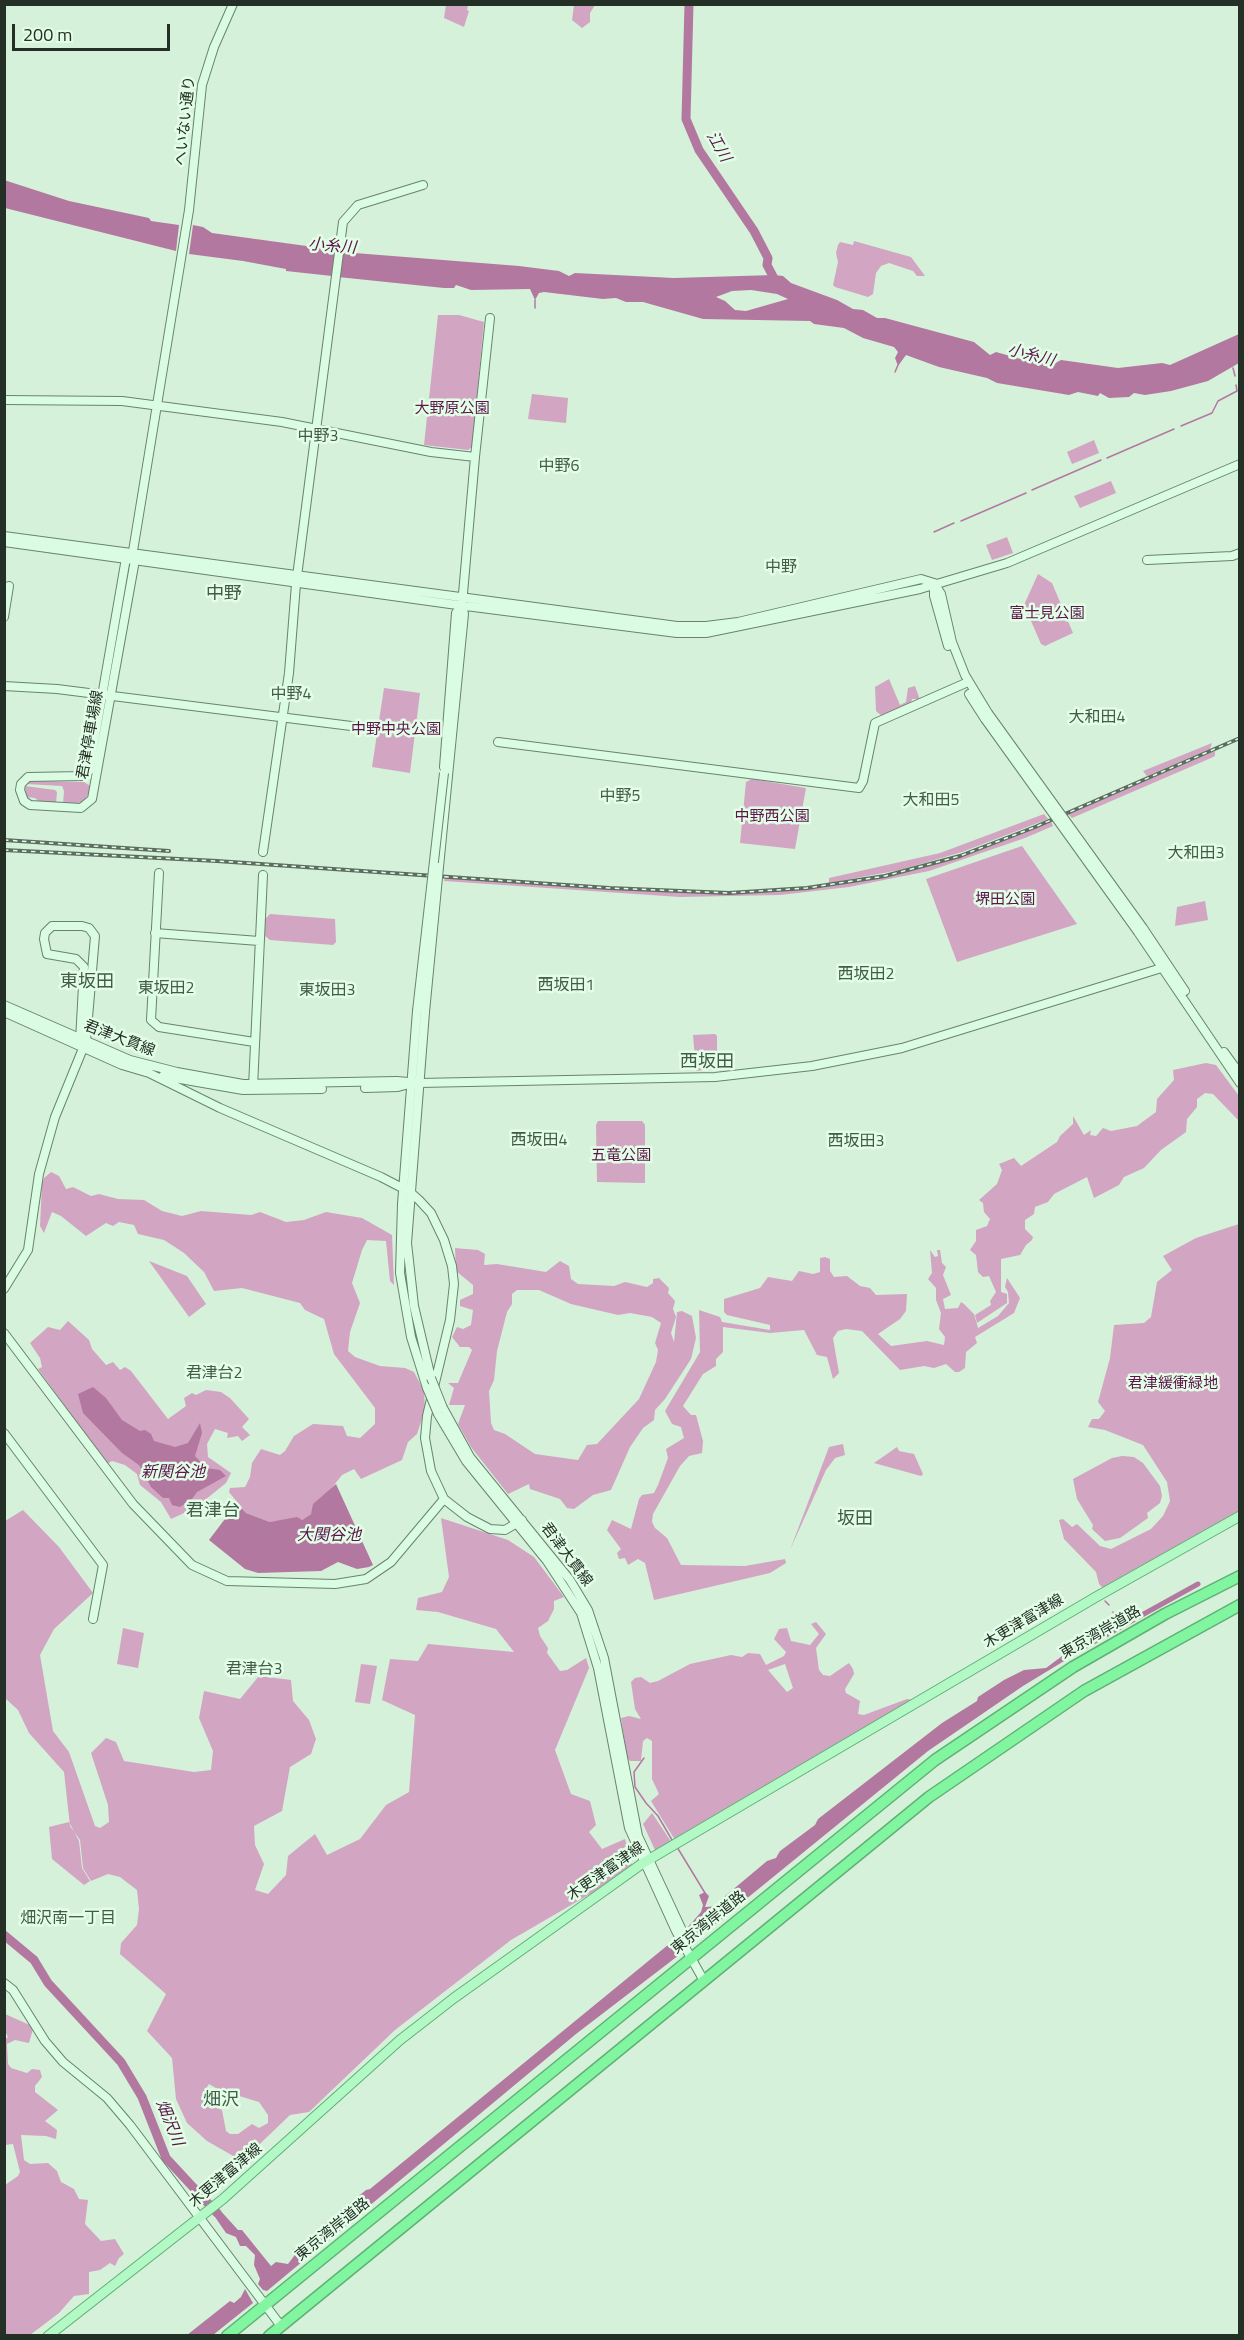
<!DOCTYPE html>
<html>
<head>
<meta charset="utf-8">
<style>
  body { margin:0 }
  #map { position:relative; width:1244px; height:2340px; overflow:hidden; background:#d5f1da; font-family:"Titillium Web",sans-serif }
  canvas { display:block }
  .frame { position:absolute; inset:0; border:6px solid #242f26; pointer-events:none }
  .scale { position:absolute; left:12px; top:24px; width:158px; height:27px; box-sizing:border-box; border:3px solid #242f26; border-top:0; padding-left:8px; font-size:18px; line-height:21px; white-space:nowrap; color:#242f26; -webkit-text-stroke:4px #e2fee7; paint-order:stroke }
</style>
</head>
<body>
<div id="map">
<canvas width="1244" height="2340"></canvas>
<div class="frame"></div>
<div class="scale">200 m</div>
</div>
<script>
const g = document.querySelector('canvas').getContext('2d');
g.lineJoin = 'round';
function fill(path, color) { g.fillStyle = color; g.fill(path, 'evenodd'); }
const toPath = rows => new Path2D(rows.map(r => 'M' + r).join(''));
function stroke(path, color, width, dash) { g.strokeStyle = color; g.lineWidth = width; g.lineCap = dash ? 'butt' : 'round'; g.setLineDash(dash || []); g.stroke(path); }
function label(font, color, halo, rows, align = 'center') {
  g.font = font + ' "Titillium Web","Noto Sans JP",sans-serif'; g.lineWidth = 5; g.setLineDash([]); g.textBaseline = 'middle'; g.strokeStyle = halo; g.fillStyle = color; for (const [text, x, y, turn = 0] of rows) {
    g.save(); g.translate(x, y); g.rotate((+turn || 0) * Math.PI / 180); g.textAlign = isNaN(turn) ? turn : align; if (halo) g.strokeText(text, 0, 0); g.fillText(text, 0, 0); g.restore();
  }
}
const green = toPath([
  [446,5,468,5,467,10,469,11,464,27,444,18],
  [574,5,595,5,590,13,590,22,582,28,572,20],
  [854,241,911,257,925,276,917,276,913,271,889,263,881,266,876,273,873,294,868,297,835,287,833,285,838,262,836,253,838,245,840,242,853,245],
  [438,315,459,315,484,322,472,447,468,450,424,445],
  [532,394,568,398,566,423,528,419],
  [1094,440,1099,453,1072,464,1067,452],
  [1111,481,1116,493,1080,508,1074,496],
  [1007,537,1013,553,992,560,986,545],
  [1038,574,1052,583,1073,633,1045,646,1041,644,1024,605],
  [889,679,900,705,906,702,908,688,915,686,919,697,919,699,912,699,911,703,882,716,876,711,875,687],
  [384,688,420,693,410,773,372,767],
  [1212,743,1210,749,1147,776,1143,771],
  [1215,751,1215,756,1211,758,1072,818,1068,814],
  [752,779,806,788,795,849,740,843,746,782],
  [31,781,84,782,90,786,89,792,84,802,63,805,64,791,62,786,26,784],
  [25,786,55,790,57,792,56,804,42,804,35,798,26,797],
  [1044,814,1048,819,962,852,900,870,829,883,829,878,940,853],
  [1051,821,1053,826,1025,838,929,871,849,887,780,895,680,897,444,881,445,878,718,894,822,888,888,876,950,860],
  [1022,846,1077,924,957,962,926,879],
  [1205,901,1208,920,1175,926,1177,907],
  [270,914,335,919,336,942,333,945,270,940,264,935,265,919],
  [715,1034,717,1036,717,1068,696,1071,693,1035],
  [1206,1063,1216,1065,1239,1096,1239,1121,1213,1094,1205,1093,1197,1099,1197,1107,1187,1119,1186,1132,1161,1150,1144,1168,1124,1177,1119,1185,1094,1198,1087,1177,1054,1194,1048,1202,1035,1207,1034,1214,1025,1220,1025,1229,1033,1237,1032,1240,1026,1245,1020,1255,1001,1259,1001,1292,1007,1294,1007,1303,977,1323,975,1315,991,1305,990,1301,996,1292,989,1276,983,1277,978,1272,976,1255,970,1250,976,1241,976,1230,987,1226,990,1219,984,1212,983,1203,979,1200,997,1184,1002,1170,999,1164,1014,1158,1021,1166,1057,1142,1060,1136,1073,1124,1073,1116,1084,1135,1091,1130,1090,1135,1096,1136,1103,1128,1111,1131,1137,1126,1156,1112,1157,1099,1174,1080,1173,1070],
  [598,1121,642,1121,645,1125,645,1183,597,1182,596,1125],
  [51,1172,59,1176,66,1189,73,1187,91,1196,99,1194,118,1199,144,1200,162,1211,182,1216,201,1211,251,1215,260,1212,286,1222,304,1220,326,1212,362,1218,392,1235,394,1285,390,1281,386,1241,367,1240,362,1250,352,1283,360,1303,350,1332,348,1351,355,1357,380,1366,405,1368,414,1372,424,1391,425,1410,417,1434,408,1442,402,1460,361,1479,354,1469,342,1475,311,1514,302,1520,270,1522,246,1513,229,1492,230,1488,245,1487,250,1477,252,1463,261,1449,280,1455,285,1451,294,1436,313,1424,343,1426,347,1436,360,1438,375,1424,375,1408,334,1354,324,1319,305,1310,300,1303,242,1288,214,1291,204,1272,184,1253,164,1240,138,1234,134,1225,119,1222,113,1226,106,1223,86,1236,61,1216,52,1212,44,1233,40,1226,42,1184,44,1178],
  [1239,1224,1239,1511,1104,1589,1099,1584,1096,1572,1064,1539,1059,1520,1063,1519,1072,1527,1077,1524,1100,1546,1111,1549,1151,1529,1163,1516,1170,1501,1167,1482,1143,1445,1105,1430,1088,1427,1092,1419,1099,1419,1105,1411,1098,1402,1110,1358,1114,1325,1144,1323,1151,1317,1157,1282,1172,1270,1163,1256,1196,1238],
  [455,1248,478,1250,485,1254,484,1265,497,1264,546,1272,560,1261,569,1266,571,1279,578,1284,614,1286,625,1282,647,1287,653,1283,653,1279,659,1278,669,1288,668,1293,675,1301,673,1309,676,1317,671,1333,674,1342,677,1312,682,1311,692,1316,696,1338,691,1359,665,1399,655,1410,654,1420,643,1428,630,1447,611,1490,593,1495,574,1509,567,1508,560,1499,530,1489,529,1484,508,1494,471,1447,458,1424,465,1405,449,1405,454,1388,448,1383,458,1383,472,1350,469,1347,460,1347,452,1337,457,1327,463,1329,471,1325,473,1310,460,1306,460,1300,473,1294,473,1285,456,1271],
  [517,1290,539,1290,571,1304,618,1315,630,1313,652,1317,661,1323,655,1343,658,1350,656,1362,639,1399,597,1444,587,1445,578,1460,535,1454,505,1434,494,1430,491,1423,489,1391,494,1380,497,1351,507,1312,512,1304,512,1294],
  [930,1250,935,1257,938,1256,937,1250,940,1250,942,1263,946,1267,943,1275,951,1295,943,1299,945,1309,958,1308,961,1302,964,1304,974,1314,978,1328,998,1316,1009,1303,1008,1292,1005,1287,1007,1278,1020,1298,1014,1313,975,1337,977,1343,966,1352,965,1368,959,1372,955,1372,946,1364,934,1368,924,1366,900,1370,862,1331,846,1329,838,1331,833,1338,839,1373,833,1379,827,1357,817,1355,804,1330,770,1333,723,1327,723,1352,716,1359,716,1366,703,1374,683,1406,691,1415,696,1415,703,1441,702,1453,689,1456,680,1466,653,1514,652,1522,655,1528,667,1538,681,1565,745,1566,785,1559,786,1563,770,1573,654,1600,645,1563,638,1559,628,1565,625,1558,619,1559,617,1553,621,1549,607,1530,612,1520,631,1529,639,1499,642,1495,654,1493,658,1485,668,1458,666,1449,684,1438,681,1427,672,1424,665,1411,700,1352,699,1310,720,1317,722,1322,770,1330,770,1325,727,1315,724,1312,724,1299,760,1288,768,1277,792,1281,799,1271,813,1274,820,1272,820,1258,825,1257,830,1259,830,1271,834,1277,847,1276,860,1286,870,1288,876,1295,907,1294,906,1311,900,1319,878,1334,891,1346,927,1341,944,1345,945,1337,939,1329,941,1313,936,1300,936,1288,928,1279,932,1273],
  [149,1261,187,1276,206,1304,189,1317],
  [68,1321,89,1340,92,1349,106,1365,113,1362,120,1370,125,1367,131,1371,168,1419,186,1406,184,1398,192,1393,196,1395,206,1390,221,1392,230,1398,249,1419,242,1427,250,1435,242,1441,238,1436,227,1438,228,1433,215,1429,207,1444,208,1457,231,1473,226,1483,195,1508,171,1519,161,1502,140,1485,137,1474,125,1465,112,1461,107,1464,38,1369,42,1367,40,1358,30,1343,48,1327,60,1330],
  [843,1444,845,1455,835,1458,826,1470,790,1550,829,1447],
  [897,1447,899,1451,914,1454,923,1474,921,1476,874,1463],
  [1122,1456,1134,1457,1143,1463,1160,1486,1162,1496,1160,1503,1147,1513,1148,1518,1120,1538,1105,1541,1092,1529,1093,1525,1077,1499,1073,1479,1112,1458],
  [23,1510,59,1547,93,1593,54,1629,40,1655,53,1731,69,1752,95,1826,100,1828,109,1822,108,1805,91,1753,106,1738,116,1742,124,1761,194,1772,211,1770,213,1751,199,1718,204,1691,240,1699,259,1676,291,1680,293,1701,309,1720,316,1739,311,1754,290,1767,282,1811,254,1826,255,1845,264,1864,255,1890,268,1894,286,1875,288,1856,315,1834,327,1855,360,1839,386,1805,409,1792,415,1715,382,1700,390,1659,418,1661,428,1644,514,1652,496,1629,438,1612,416,1610,418,1598,442,1592,449,1577,441,1518,508,1540,534,1557,564,1597,554,1601,554,1609,548,1621,538,1628,540,1636,548,1648,547,1653,560,1671,567,1670,586,1658,589,1668,555,1750,571,1794,590,1801,596,1825,589,1832,602,1849,625,1839,633,1869,511,1940,395,2030,309,2112,290,2115,242,2161,207,2141,187,2123,176,2099,172,2058,147,2031,166,1994,120,1954,121,1943,137,1925,139,1909,137,1890,120,1877,108,1874,91,1881,83,1868,80,1840,70,1826,64,1772,29,1733,18,1710,5,1698,5,1521],
  [209,2084,231,2097,236,2095,259,2102,268,2115,268,2123,259,2128,252,2124,238,2134,230,2134,226,2131,222,2110,214,2106,210,2095,207,2087],
  [816,1622,826,1634,816,1648,819,1670,823,1675,830,1676,849,1663,853,1669,854,1674,845,1689,846,1693,860,1701,858,1714,864,1715,907,1699,915,1700,675,1840,651,1801,659,1794,652,1779,652,1741,647,1738,643,1741,641,1761,630,1761,627,1758,621,1718,629,1716,641,1719,635,1709,631,1682,635,1678,641,1677,650,1683,658,1681,690,1664,731,1655,742,1657,748,1653,760,1654,766,1665,784,1656,786,1652,774,1639,779,1629,787,1628,791,1641,810,1645,819,1634,811,1624],
  [785,1664,793,1688,787,1692,768,1670],
  [123,1628,144,1633,138,1668,117,1664],
  [361,1664,377,1666,370,1704,355,1702],
  [652,1813,672,1843,658,1850,655,1850,643,1824],
  [69,1822,79,1841,82,1868,90,1881,84,1885,52,1859,49,1827],
  [5,2014,32,2026,33,2029,29,2043,15,2040,7,2044,8,2064,11,2068,27,2073,32,2069,40,2070,42,2077,35,2086,35,2092,58,2110,45,2121,57,2130,56,2139,46,2136,21,2135,24,2160,30,2164,48,2163,57,2171,61,2182,74,2189,79,2199,88,2200,85,2224,101,2241,115,2239,124,2254,119,2258,115,2266,110,2263,100,2270,89,2272,89,2294,74,2296,59,2313,30,2335,5,2335,5,2185,18,2176,20,2172,13,2144,5,2145,4,2040,8,2037,5,2031]
]);
const water = toPath([
  [4,180,69,201,149,218,151,221,179,225,176,251,5,208],
  [193,225,203,227,212,233,321,248,323,252,335,254,332,276,286,271,286,269,243,261,189,254],
  [342,252,519,266,559,271,569,276,575,273,674,278,774,275,783,276,791,283,837,300,853,309,863,310,877,318,885,318,974,342,990,355,996,352,1024,360,1046,361,1052,365,1061,360,1118,368,1162,363,1170,365,1239,334,1239,363,1208,381,1171,391,1145,395,1134,393,1129,397,1109,398,1100,393,1098,396,1078,392,1069,395,997,383,987,378,939,367,906,355,898,366,895,358,898,352,894,347,863,338,844,328,814,324,810,321,703,319,643,302,626,302,616,298,603,299,544,292,539,293,535,300,530,289,471,290,456,285,454,288,444,288,338,277],
  [751,290,777,294,788,299,746,311,735,310,725,301,716,297,732,291],
  [93,1387,106,1398,122,1420,140,1431,145,1430,151,1434,154,1441,175,1447,188,1443,200,1423,202,1433,195,1456,206,1468,220,1470,226,1476,197,1492,192,1499,180,1507,172,1505,169,1498,163,1498,151,1487,139,1465,122,1453,83,1413,78,1394],
  [336,1484,373,1565,369,1567,357,1569,338,1562,321,1571,258,1573,245,1569,209,1540,237,1503,246,1513,270,1522,297,1517,302,1520,311,1514,313,1504],
  [1090,1641,1092,1644,1023,1686,928,1751,697,1939,694,1936,688,1927,701,1912,703,1905,699,1895,705,1892,709,1896,705,1907,722,1906,724,1897,767,1861,776,1858,780,1851,815,1825,818,1819,942,1723,977,1701,978,1697,1004,1680,1024,1670,1046,1668,1077,1645],
  [674,1940,679,1955,576,2034,267,2291,263,2290,258,2284,260,2279,254,2265,255,2255,246,2246,240,2246,236,2237,226,2233,213,2214,219,2209,238,2230,242,2230,271,2266,276,2262,288,2264,294,2256,292,2250,303,2242,312,2243,323,2231,323,2225,366,2190,370,2189],
  [245,2289,253,2303,213,2335,187,2335,230,2301,234,2303,241,2297]
]);
const stream = toPath([
  [535,308,535,300],
  [1233,368,1235,376],
  [895,372,898,365],
  [1181,426,1212,413,1218,401,1237,391,1236,385],
  [1107,458,1174,429],
  [1032,490,1101,460],
  [961,521,1026,493],
  [934,532,954,523],
  [1105,1601,1109,1605],
  [1113,1612,1116,1619,1126,1623],
  [644,1758,634,1772,635,1787,646,1803,658,1816,672,1840],
  [677,1847,705,1893]
]);
const canal = toPath([
  [1086,1646,1198,1584]
]);
const river = toPath([
  [689,4,686,119,699,150,754,231,768,258,767,265,777,284],
  [4,1935,34,1960,48,1983,121,2062,142,2097,166,2158,217,2213]
]);
const secondary = toPath([
  [4,400,122,401,282,422,431,452,475,457],
  [4,536,677,626,706,626,738,622,921,579,934,583,941,594,952,642,965,675,988,713],
  [4,542,450,604,677,633,706,633,920,589,1007,563,1240,464],
  [133,551,126,558,89,771,82,776,28,777,21,784,20,790,24,801,30,805,81,808,92,799,135,560,133,551,189,210,202,85,214,47,233,4],
  [1147,560,1232,556,1240,553],
  [934,583,934,596,948,646],
  [4,617,9,586],
  [4,686,57,689,375,729],
  [969,694,985,719],
  [498,742,859,788,863,781,875,723,968,682],
  [444,767,456,613,462,605],
  [263,852,289,673,296,584,343,222,358,205,423,185],
  [439,867,464,614,462,605,475,457,490,318],
  [159,873,151,1020,159,1027,254,1042],
  [1143,928,1185,991],
  [1138,932,1240,1083],
  [155,933,259,941],
  [4,1005,130,1060,177,1072,243,1084,397,1081,419,1083,715,1077,812,1066,902,1048,1168,966],
  [417,1011,402,1204,400,1273,411,1337,427,1388],
  [4,1012,122,1065,149,1073,220,1108,381,1177,410,1192,419,1200,431,1213,444,1240,452,1266,454,1284,450,1320,427,1416,425,1438,431,1471,444,1499,467,1517,490,1529,505,1530,522,1520],
  [425,1012,407,1243,414,1306,431,1378],
  [1224,1052,1240,1074],
  [163,1076,243,1090,322,1089],
  [253,1087,263,875],
  [365,1088,398,1087,409,1084],
  [4,1289,28,1250,39,1174,55,1117,86,1041,95,936,89,928,82,926,52,926,45,933,44,939,47,954,76,959,84,967,80,1041],
  [4,1333,133,1504,192,1565,227,1581,335,1584,366,1579,391,1562,444,1499],
  [443,1408,470,1457,570,1580,588,1610,604,1658,638,1836,687,1941],
  [438,1414,466,1461,547,1561,581,1613,598,1668,629,1828,676,1931,704,1981],
  [4,1433,103,1565,93,1619],
  [4,1983,13,1990,45,2041,63,2062,107,2098,130,2125,281,2326]
]);
const primary = toPath([
  [48,2336,223,2199,400,2040,454,1998,643,1863,1096,1597,1240,1516]
]);
const highway = toPath([
  [227,2336,935,1760,1073,1667,1165,1614,1240,1576],
  [269,2336,929,1797,1084,1691,1240,1605]
]);
const rail = toPath([
  [4,840,169,851],
  [4,850,217,861,609,888,729,893,807,888,885,876,960,856,1035,827,1240,738]
]);
const secondaryBridge = toPath([
  [988,713,1143,928],
  [985,719,1138,932],
  [417,1011,444,773],
  [425,1012,439,867],
  [431,1378,443,1408],
  [427,1388,438,1414]
]);
const streetNames = [
  ["へいない通り",186,121,-84],
  ["君津停車場線",91,735,-80],
  ["君津大貫線",119,1039,21],
  ["君津大貫線",566,1555,53],
  ["木更津富津線",1024,1622,-31],
  ["東京湾岸道路",1101,1633,-30],
  ["木更津富津線",606,1872,-35],
  ["東京湾岸道路",709,1923,-39],
  ["木更津富津線",226,2176,-40],
  ["東京湾岸道路",333,2230,-39]
];
const parkNames = [
  ["大野原公園",452,409],
  ["富士見公園",1047,614],
  ["中野中央公園",396,730],
  ["中野西公園",772,817],
  ["堺田公園",1005,900],
  ["五竜公園",621,1156],
  ["君津緩衝緑地",1173,1384]
];
const waterNames = [
  ["江川",718,147,60],
  ["小糸川",332,247,5],
  ["小糸川",1031,356,14],
  ["新関谷池",173,1473],
  ["大関谷池",329,1536],
  ["畑沢川",169,2123,68]
];
const neighbourhoodNames = [
  ["中野3",318,437],
  ["中野6",559,467],
  ["中野",781,568],
  ["中野4",291,695],
  ["大和田4",1097,718],
  ["中野5",620,797],
  ["大和田5",931,801],
  ["大和田3",1196,854],
  ["西坂田2",866,975],
  ["西坂田1",566,986],
  ["東坂田2",166,989],
  ["東坂田3",327,991],
  ["西坂田4",539,1141],
  ["西坂田3",856,1142],
  ["君津台2",214,1374],
  ["君津台3",254,1670],
  ["畑沢南一丁目",68,1919]
];
const quarterNames = [
  ["中野",224,595],
  ["東坂田",87,983],
  ["西坂田",707,1063],
  ["君津台",213,1512],
  ["坂田",855,1520],
  ["畑沢",221,2101]
];
fill(green, '#d2a5c3');
fill(water, '#b378a0');
stroke(stream, '#b378a0', 1.5);
stroke(canal, '#b378a0', 5);
stroke(river, '#b378a0', 9);
stroke(secondary, '#69836e', 10);
stroke(primary, '#60b075', 11);
stroke(highway, '#60b075', 13);
stroke(secondary, '#d9fce2', 8);
stroke(primary, '#b3f9c6', 9);
stroke(highway, '#81f5a0', 10);
stroke(rail, '#5c6d5f', 4);
stroke(rail, '#e2fee7', 1.5, [4.5]);
stroke(secondaryBridge, '#69836e', 10, []);
stroke(secondaryBridge, '#d9fce2', 8);
label('15px', '#242f26', '#e2fee7', streetNames);
label('15px', '#5d154b', '#e2fee7', parkNames);
label('italic 16px', '#5b144a', '#e2fee7', waterNames);
label('16px', '#435b48', '#e2fee7', neighbourhoodNames);
label('18px', '#435b48', '#e2fee7', quarterNames);
</script>
</body>
</html>
